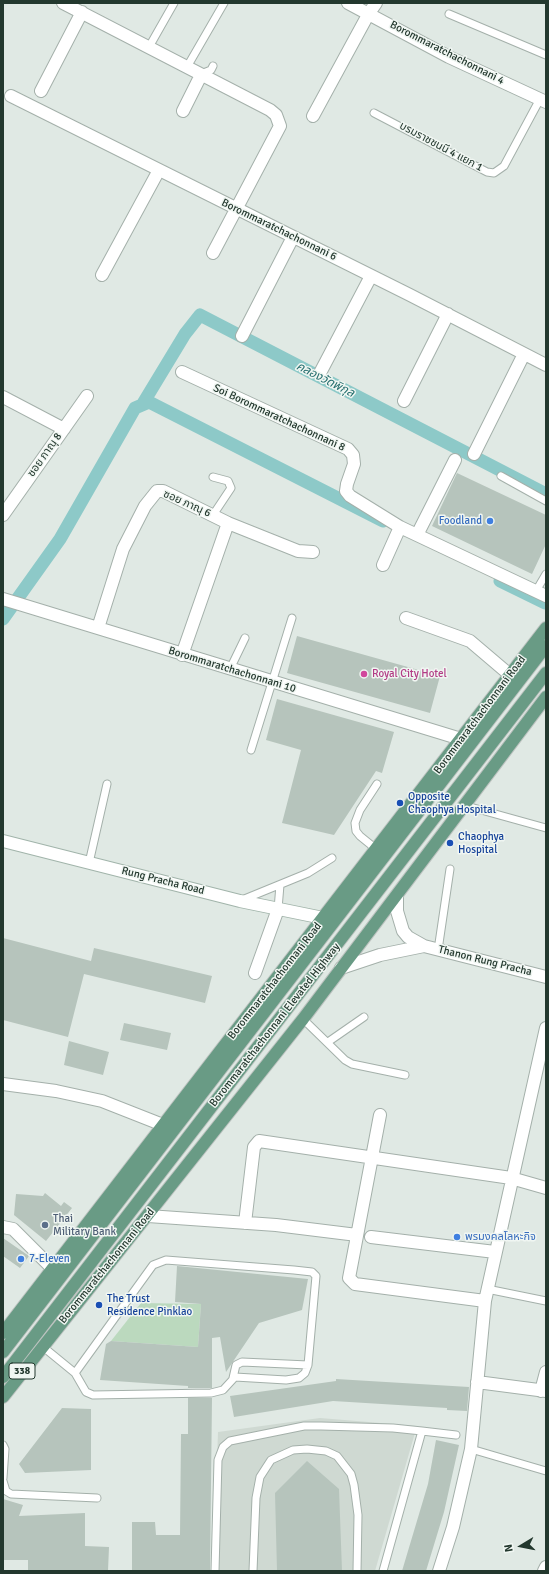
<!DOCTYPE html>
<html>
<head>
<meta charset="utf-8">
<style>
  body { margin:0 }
  #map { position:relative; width:549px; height:1574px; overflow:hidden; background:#e0e9e4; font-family:Signika,sans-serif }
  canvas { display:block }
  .frame { position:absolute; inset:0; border:4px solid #23382e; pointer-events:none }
  .north { position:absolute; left:501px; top:1526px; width:40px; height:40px; -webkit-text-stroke:3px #f0f6f2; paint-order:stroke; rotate:260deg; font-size:11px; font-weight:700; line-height:16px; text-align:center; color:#23382e }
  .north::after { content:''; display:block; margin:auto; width:14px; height:18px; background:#23382e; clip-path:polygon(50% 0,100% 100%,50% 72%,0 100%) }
</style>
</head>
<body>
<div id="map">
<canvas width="549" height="1574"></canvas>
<div class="frame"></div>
<div class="north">N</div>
</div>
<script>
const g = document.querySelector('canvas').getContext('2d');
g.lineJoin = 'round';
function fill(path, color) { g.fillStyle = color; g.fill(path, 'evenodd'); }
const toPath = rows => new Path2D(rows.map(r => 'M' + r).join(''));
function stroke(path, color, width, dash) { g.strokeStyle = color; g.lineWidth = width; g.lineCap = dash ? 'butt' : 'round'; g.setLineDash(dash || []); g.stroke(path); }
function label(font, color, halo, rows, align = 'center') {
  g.font = font + ' Signika,"Noto Sans Thai",sans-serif'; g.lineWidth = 3; g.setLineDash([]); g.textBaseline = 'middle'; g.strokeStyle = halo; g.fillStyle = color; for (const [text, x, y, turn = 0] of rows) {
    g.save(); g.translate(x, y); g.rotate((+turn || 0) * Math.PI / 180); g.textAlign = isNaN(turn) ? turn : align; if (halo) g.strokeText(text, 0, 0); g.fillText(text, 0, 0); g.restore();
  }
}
const built = toPath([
  [320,1418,417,1426,375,1571,213,1571,218,1432]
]);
const green = toPath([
  [141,1303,201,1304,198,1347,111,1341]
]);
const canal = toPath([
  [142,405,185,334,200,315,546,494],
  [500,581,545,603],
  [3,619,60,539,135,408,149,402,383,521]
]);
const building = toPath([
  [457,473,546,515,546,544,532,574,432,526],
  [297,636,440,676,430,713,287,673],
  [277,699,394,732,382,773,376,771,334,835,282,823,301,750,266,740],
  [3,938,91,961,94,948,212,976,205,1003,84,974,68,1037,3,1020],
  [124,1023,171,1033,167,1050,120,1040],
  [69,1041,109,1052,103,1075,64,1065],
  [45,1193,61,1206,64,1202,72,1208,46,1241,14,1215,16,1194,43,1196],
  [3,1238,29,1256,20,1268,3,1256],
  [177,1266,308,1279,302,1310,259,1323,226,1372,220,1337,212,1338,212,1388,188,1388,188,1386,100,1380,106,1344,111,1341,198,1347,201,1304,175,1302],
  [336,1379,469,1387,467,1411,447,1410,447,1408,333,1401,234,1417,230,1396,336,1381],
  [188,1398,212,1398,210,1571,132,1571,132,1522,155,1522,156,1535,180,1535,181,1434,188,1434],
  [62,1408,91,1409,91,1470,25,1473,19,1464],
  [436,1440,459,1445,444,1512,426,1571,402,1571,428,1484],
  [307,1461,339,1489,342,1571,277,1571,275,1493],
  [3,1499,23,1505,19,1516,85,1513,85,1546,109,1547,108,1571,28,1571,28,1560,3,1560]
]);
const lane = toPath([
  [449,14,546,55],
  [149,47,174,3],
  [187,67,224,3],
  [201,74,211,70,213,66],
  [374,113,487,172,494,173,504,166,540,99],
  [501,476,546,501],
  [213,515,231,488,228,481,213,477],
  [536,591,546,574],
  [230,669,245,638],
  [251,750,292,618],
  [463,805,546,828],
  [376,849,360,836,356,831,355,823,360,810,377,784],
  [89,863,107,784],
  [242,900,308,873,332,858],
  [278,909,280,885],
  [438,950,450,869],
  [303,1019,345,1060,352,1064,405,1075],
  [328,1042,364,1017],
  [487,1289,546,1301],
  [42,1346,75,1373,86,1392,93,1395,211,1393,223,1390,235,1377,286,1380,299,1378,305,1373,308,1365,316,1276,312,1272,294,1270,166,1260,153,1265,75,1373],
  [233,1378,236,1365,242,1362,308,1365],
  [422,1431,456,1435],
  [3,1445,5,1449,3,1478],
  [471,1449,546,1471],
  [3,1481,6,1491,11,1494,97,1498],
  [215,1571,218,1460,223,1447,230,1441,304,1426,321,1426,393,1428,422,1431,383,1571],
  [253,1571,256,1498,260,1477,271,1460,293,1450,307,1449,326,1451,337,1456,351,1474,354,1485,358,1515,357,1571]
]);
const street = toPath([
  [63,3,270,110,276,115,280,126,213,253],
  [348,3,449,57,546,102],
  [41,91,82,12],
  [11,96,410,295,546,365],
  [183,111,201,75],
  [313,116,369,13,376,3],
  [102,275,159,170],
  [242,336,293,237],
  [182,372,348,449,353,455,354,464,347,484,346,491,350,496,400,527,546,596],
  [320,373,371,276],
  [3,397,64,429],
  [404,401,448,314],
  [474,454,524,354],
  [3,515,87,396],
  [417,535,455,460],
  [383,565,400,527],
  [3,599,461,739],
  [406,618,470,641,510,675],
  [98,628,123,549,145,506,157,491,163,491,228,523,298,551,313,552],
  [182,655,228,523],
  [397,896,397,911,403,931,408,937,424,946,546,977],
  [341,968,380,955,424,946],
  [255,973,278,909],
  [3,1084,56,1091,102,1101,163,1125],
  [380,1115,349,1278,355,1284,485,1301],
  [148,1216,276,1225,357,1235],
  [245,1223,254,1147,259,1141,511,1178,546,1188],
  [3,1227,13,1229,53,1269],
  [371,1237,495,1252],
  [477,1382,546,1391],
  [541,1391,546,1372],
  [439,1571,453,1527,471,1449,485,1301,546,1028],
  [544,1571,546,1567]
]);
const secondary = toPath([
  [3,841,240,901,323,918]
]);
const primary = toPath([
  [3,1333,546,628],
  [3,1352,546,646],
  [3,1377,546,673],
  [3,1397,303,1019,546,697]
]);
const markers = [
  [490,521,4,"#3f7fe0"],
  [364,674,4,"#d1479c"],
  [400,803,4,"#1a4fb4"],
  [450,843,4,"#1a4fb4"],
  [45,1225,4,"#5c6f8a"],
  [457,1237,4,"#3f7fe0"],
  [21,1259,4,"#3f7fe0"],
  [99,1305,4,"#1a4fb4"]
];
const shields = [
  [22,1371,26]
];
const shieldNames = [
  ["338",22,1371]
];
const streetNames = [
  ["Borommaratchachonnani 4",447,53,27],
  ["บรมราชชนนี 4 แยก 1",441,147,28],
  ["Borommaratchachonnani 6",279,230,26],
  ["Soi Borommaratchachonnani 8",279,418,25],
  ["ซอย ภาณุ 8",45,455,-55],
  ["ซอย ภาณุ 6",187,504,24],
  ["Borommaratchachonnani 10",232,670,17],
  ["Borommaratchachonnani Road",480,715,-53],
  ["Rung Pracha Road",163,881,14],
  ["Thanon Rung Pracha",485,961,14],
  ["Borommaratchachonnani Road",275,981,-52],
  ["Borommaratchachonnani Elevated Highway",275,1025,-52],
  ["Borommaratchachonnani Road",107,1266,-51]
];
const shopNames = [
  ["Foodland",482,521,"right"],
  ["พรมงคลโลหะกิจ",465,1237],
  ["7-Eleven",29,1259]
];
const hotelNames = [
  ["Royal City Hotel",372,674]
];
const transitNames = [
  ["Opposite",408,797],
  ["Chaophya Hospital",408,810],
  ["Chaophya",458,837],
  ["Hospital",458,850],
  ["The Trust",107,1299],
  ["Residence Pinklao",107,1312]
];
const serviceNames = [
  ["Thai",53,1219],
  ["Military Bank",53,1232]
];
const waterNames = [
  ["คลองวัดพิกุล",325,380,27]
];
fill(built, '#cfd9d2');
fill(green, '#bbd9be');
stroke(canal, '#8dc9c8', 13);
fill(building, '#b6c4bc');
stroke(lane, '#a4b0aa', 9);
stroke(street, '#a4b0aa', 14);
stroke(secondary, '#a1b4aa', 14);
stroke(primary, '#bdc3c0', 14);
stroke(lane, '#fff', 7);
stroke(street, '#fff', 12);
stroke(secondary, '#fff', 12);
stroke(primary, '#699b85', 12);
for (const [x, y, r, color] of markers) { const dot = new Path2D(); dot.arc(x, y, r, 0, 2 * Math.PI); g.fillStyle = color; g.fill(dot); stroke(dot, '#f0f6f2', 1.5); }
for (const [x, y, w] of shields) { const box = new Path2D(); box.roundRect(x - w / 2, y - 8, w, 16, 3); g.fillStyle = '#f0f6f2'; g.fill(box); stroke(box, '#23382e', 1); }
label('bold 10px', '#23382e', null, shieldNames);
label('11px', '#23382e', '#f0f6f2', streetNames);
label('11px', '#366cbe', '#f0f6f2', shopNames, 'left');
label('11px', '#b23c85', '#f0f6f2', hotelNames, 'left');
label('11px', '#164399', '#f0f6f2', transitNames, 'left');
label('11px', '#4e5e75', '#f0f6f2', serviceNames, 'left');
label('italic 12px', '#236d6d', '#f0f6f2', waterNames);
</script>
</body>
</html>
